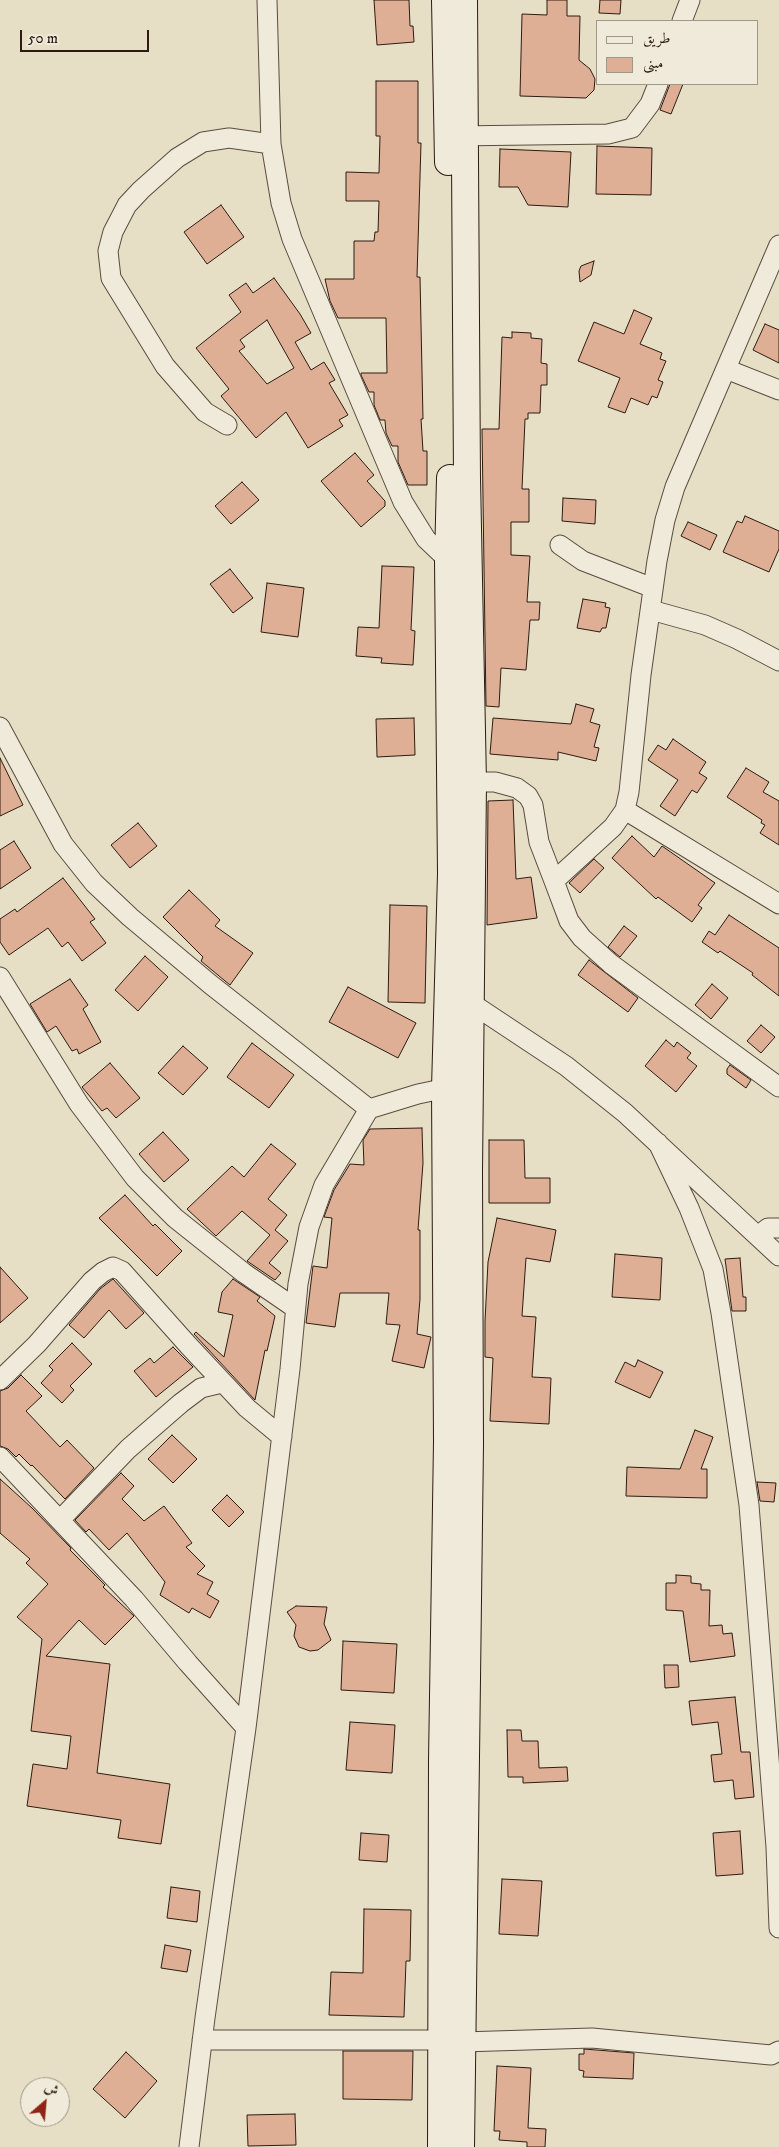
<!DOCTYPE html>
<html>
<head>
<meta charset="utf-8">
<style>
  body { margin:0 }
  #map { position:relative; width:779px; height:2147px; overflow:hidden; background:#e6dfc5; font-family:"IM FELL DW Pica",Amiri,serif }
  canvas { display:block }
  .legend { position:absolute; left:596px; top:20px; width:162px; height:65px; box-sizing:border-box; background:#efead9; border:1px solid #a19789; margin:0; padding:6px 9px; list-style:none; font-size:15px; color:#2d1b12 }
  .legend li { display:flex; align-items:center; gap:10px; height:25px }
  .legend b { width:25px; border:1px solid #a19789 }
  .north { position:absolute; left:20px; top:2077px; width:50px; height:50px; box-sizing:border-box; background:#efead9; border:1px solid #a19789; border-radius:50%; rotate:27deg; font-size:14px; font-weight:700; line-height:20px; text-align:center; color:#2d1b12 }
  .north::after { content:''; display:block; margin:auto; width:18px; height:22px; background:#8f2418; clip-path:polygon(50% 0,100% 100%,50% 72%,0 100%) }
  .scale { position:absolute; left:20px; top:30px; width:129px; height:22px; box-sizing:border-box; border:2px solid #2d1b12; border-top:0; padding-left:6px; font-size:15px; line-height:18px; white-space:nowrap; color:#2d1b12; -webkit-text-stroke:4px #efead9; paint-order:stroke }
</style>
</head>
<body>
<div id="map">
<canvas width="779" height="2147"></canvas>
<ul class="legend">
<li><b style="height:6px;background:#efead9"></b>طريق</li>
<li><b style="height:14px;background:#deaf95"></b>مبنى</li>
</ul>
<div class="north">ش</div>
<div class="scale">50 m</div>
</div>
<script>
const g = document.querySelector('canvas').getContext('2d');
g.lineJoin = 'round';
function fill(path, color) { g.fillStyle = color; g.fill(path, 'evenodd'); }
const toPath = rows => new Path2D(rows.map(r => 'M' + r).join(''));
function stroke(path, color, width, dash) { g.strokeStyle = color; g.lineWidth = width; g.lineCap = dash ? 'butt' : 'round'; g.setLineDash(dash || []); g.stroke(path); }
const building = toPath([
  [374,0,409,0,410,26,413,26,414,42,377,45,374,0],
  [547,0,567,0,567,16,580,16,579,60,590,69,595,79,594,90,586,98,520,96,522,14,547,15,547,0],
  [600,0,621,0,620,14,599,13,600,0],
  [376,81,418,81,418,143,421,143,417,277,420,277,423,419,421,419,423,451,427,451,427,485,408,485,398,462,398,446,392,446,386,433,385,420,380,420,374,405,374,392,369,392,361,375,361,373,387,373,386,318,338,318,330,301,325,279,354,279,354,241,374,241,375,232,378,232,379,201,346,201,346,172,379,173,380,136,376,136,376,81],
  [670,84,683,84,671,114,660,110,670,84],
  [597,146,652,148,651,195,596,194,597,146],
  [500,149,571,152,568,207,528,205,518,187,499,187,500,149],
  [221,205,244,237,207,264,184,232,221,205],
  [594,261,591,275,580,282,579,271,581,266,594,261],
  [274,278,300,314,311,333,295,342,311,370,324,362,335,380,329,383,348,415,339,420,343,426,308,448,286,412,256,438,221,396,229,389,196,348,241,312,229,295,246,283,253,293,274,278],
  [267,320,294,368,267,384,239,351,245,347,240,340,267,320],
  [634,310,652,318,640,344,662,353,660,359,666,361,658,380,663,382,657,398,652,396,648,405,631,398,625,413,608,407,620,378,578,361,594,322,624,334,634,310],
  [765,324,779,330,779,363,753,350,765,324],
  [512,332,531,333,531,338,542,339,541,363,547,364,547,385,541,385,540,413,528,413,528,419,525,419,522,489,529,489,529,522,511,522,511,555,530,556,527,602,540,602,539,620,530,620,526,670,501,668,499,707,486,706,482,429,499,429,502,337,512,338,512,332],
  [355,453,374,475,367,481,385,501,385,506,361,527,321,481,355,453],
  [242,482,259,500,231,524,215,506,242,482],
  [563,498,596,500,595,524,562,521,563,498],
  [745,516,779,531,779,549,769,572,723,552,737,521,742,523,745,516],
  [688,522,717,535,710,550,681,536,688,522],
  [382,566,414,567,411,630,415,631,413,665,381,663,382,658,356,656,358,627,379,628,382,566],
  [230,569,253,598,233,613,210,584,230,569],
  [267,583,304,588,298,637,261,632,267,583],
  [583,599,606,603,605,607,610,608,606,628,602,628,600,632,577,628,583,599],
  [576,704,594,709,590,722,600,725,594,747,599,748,596,761,558,752,558,760,490,754,493,718,571,724,576,704],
  [414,718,415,755,377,757,376,719,414,718],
  [673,739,706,762,699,773,707,778,697,793,692,790,675,816,660,806,678,780,648,760,658,745,666,750,673,739],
  [0,758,23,805,0,816,0,758],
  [746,768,769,782,763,792,779,801,779,845,760,833,765,825,761,823,762,820,727,797,746,768],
  [513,800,516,879,531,877,537,918,487,925,488,801,513,800],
  [138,823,157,846,130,868,111,845,138,823],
  [632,836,654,857,662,846,715,883,698,905,702,908,692,922,658,897,656,899,612,858,632,836],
  [14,841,31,868,0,889,0,850,14,841],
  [594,859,604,868,580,893,569,883,594,859],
  [63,878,95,919,90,922,106,943,82,961,68,942,62,947,48,928,9,955,0,942,0,919,15,909,17,912,63,878],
  [189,890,220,920,215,926,253,953,230,985,201,961,203,957,163,917,189,890],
  [390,905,427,906,425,1003,388,1002,390,905],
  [729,915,779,948,779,996,752,975,753,973,720,951,718,953,702,942,709,931,715,935,729,915],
  [624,926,637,936,620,957,608,947,624,926],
  [145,956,168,977,138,1011,115,990,145,956],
  [589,960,638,998,628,1012,578,975,589,960],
  [70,979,88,1005,83,1009,101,1042,79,1054,77,1049,72,1051,56,1026,47,1032,30,1004,70,979],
  [712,984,728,998,711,1019,695,1005,712,984],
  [348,987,416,1023,398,1058,329,1022,348,987],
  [761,1025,775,1037,761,1053,747,1041,761,1025],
  [666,1040,674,1047,677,1042,691,1053,687,1058,697,1066,676,1092,645,1066,666,1040],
  [252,1043,294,1075,269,1108,227,1077,252,1043],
  [183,1046,208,1068,183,1095,158,1073,183,1046],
  [110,1063,140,1098,116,1118,107,1108,102,1111,82,1087,110,1063],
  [730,1065,751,1080,746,1088,727,1074,727,1069,730,1065],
  [422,1128,423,1163,418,1230,420,1230,420,1299,417,1334,431,1337,424,1368,392,1361,400,1325,386,1324,389,1293,340,1293,335,1327,306,1323,313,1266,327,1268,332,1218,324,1217,334,1190,350,1164,364,1165,363,1140,370,1129,422,1128],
  [163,1132,189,1160,164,1182,139,1154,163,1132],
  [489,1140,524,1140,525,1178,550,1178,550,1203,489,1203,489,1140],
  [271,1144,296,1164,268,1199,287,1215,275,1230,288,1241,269,1263,281,1273,275,1280,247,1261,270,1235,242,1211,216,1236,187,1209,232,1166,244,1177,271,1144],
  [125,1195,153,1226,155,1224,182,1251,157,1276,99,1218,125,1195],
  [497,1218,556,1230,550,1262,526,1258,522,1316,536,1317,532,1377,551,1378,549,1424,490,1421,493,1358,485,1357,485,1321,488,1262,497,1218],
  [615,1254,662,1258,660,1300,612,1297,615,1254],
  [740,1258,743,1297,746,1297,746,1311,732,1311,725,1259,740,1258],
  [0,1267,28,1298,0,1323,0,1267],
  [113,1279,144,1313,126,1329,109,1310,84,1338,69,1325,100,1289,113,1279],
  [233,1279,260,1297,257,1301,275,1316,267,1351,265,1350,255,1400,194,1334,196,1332,224,1357,233,1315,218,1312,222,1292,233,1279],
  [72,1343,92,1364,70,1386,74,1390,62,1403,41,1383,53,1370,49,1366,72,1343],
  [173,1347,193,1367,156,1397,134,1371,150,1358,154,1363,173,1347],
  [638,1360,663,1372,650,1398,615,1382,625,1362,635,1367,638,1360],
  [21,1375,42,1396,26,1411,60,1447,67,1440,94,1468,65,1499,32,1465,31,1466,19,1454,16,1457,8,1449,0,1446,0,1391,8,1388,21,1375],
  [695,1430,713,1437,701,1469,707,1469,707,1498,626,1496,627,1467,680,1469,695,1430],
  [172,1435,197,1459,173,1483,148,1459,172,1435],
  [121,1473,134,1486,122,1499,144,1521,164,1506,192,1543,186,1547,205,1566,197,1574,213,1582,207,1594,219,1601,210,1618,192,1608,189,1613,160,1595,165,1582,127,1533,109,1550,89,1529,86,1532,75,1520,121,1473],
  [0,1479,32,1508,71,1548,70,1550,105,1585,103,1587,134,1616,105,1645,79,1620,46,1656,110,1664,97,1773,170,1784,161,1844,118,1838,121,1820,27,1806,33,1764,67,1769,71,1736,31,1731,42,1639,17,1617,48,1584,26,1563,30,1559,0,1533,0,1479],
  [757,1482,776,1483,774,1502,760,1501,757,1482],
  [227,1495,244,1512,229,1527,212,1510,227,1495],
  [676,1575,691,1576,691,1583,701,1584,701,1590,710,1590,709,1626,722,1625,723,1634,732,1633,735,1656,690,1662,683,1611,666,1610,666,1583,676,1583,676,1575],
  [296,1606,327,1607,324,1624,331,1640,318,1650,310,1651,299,1647,294,1636,296,1625,287,1612,296,1606],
  [343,1641,397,1644,394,1693,341,1690,343,1641],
  [664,1665,678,1665,679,1687,665,1688,664,1665],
  [735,1697,741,1752,750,1752,754,1797,735,1799,733,1780,714,1782,711,1755,722,1754,718,1722,692,1725,689,1701,735,1697],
  [350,1722,395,1725,392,1773,346,1770,350,1722],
  [507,1730,521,1730,522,1741,538,1741,539,1768,567,1767,568,1781,523,1783,523,1777,508,1777,507,1730],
  [740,1831,743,1874,716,1876,713,1833,740,1831],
  [361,1833,389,1835,387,1862,359,1860,361,1833],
  [502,1879,542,1881,538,1936,499,1934,502,1879],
  [171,1887,200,1891,197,1922,167,1918,171,1887],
  [364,1909,411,1910,410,1961,406,1961,404,2017,329,2015,331,1972,363,1973,364,1909],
  [165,1945,191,1950,187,1972,161,1968,165,1945],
  [584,2049,634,2053,633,2079,583,2077,584,2071,579,2070,579,2054,584,2054,584,2049],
  [343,2051,413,2051,412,2100,343,2099,343,2051],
  [126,2052,157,2081,125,2118,93,2089,126,2052],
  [497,2066,531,2068,528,2128,546,2129,545,2147,527,2147,527,2142,499,2140,500,2131,494,2131,497,2066],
  [295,2114,296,2145,248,2146,247,2115,295,2114]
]);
const street = toPath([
  [267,0,271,144,281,203,292,239,403,502,426,539,448,560,455,563],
  [682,21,690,0],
  [454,136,608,134,632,128,650,104,658,84],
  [726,369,779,390],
  [227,425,205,412,165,366,111,278,108,251,113,232,127,205,141,190,177,158,203,142,229,138,271,144],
  [560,545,583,561,653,588],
  [651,610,705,625,737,639,779,661],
  [0,727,63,844,94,883,130,917,210,984,369,1109,418,1094,456,1086],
  [461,782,495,782,517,788,528,796,533,805,539,842,554,881,569,921,582,938,611,964,779,1087],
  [625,810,779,904],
  [554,881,613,827,625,810,629,792,641,675,657,561,665,520,675,487,779,245],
  [0,977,79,1104,135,1178,175,1218,244,1273,295,1308],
  [462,997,566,1066,625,1113,779,1256],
  [658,1143,689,1208,713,1269,721,1313,749,1505,776,1847,779,1928],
  [758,1236,768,1228,779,1228],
  [0,1380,37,1344,92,1281,103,1272,113,1267,122,1271,188,1345,247,1408,282,1437],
  [0,1457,134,1599,188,1663,246,1728],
  [60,1520,128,1449,181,1403,201,1388,222,1383],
  [202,2040,440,2040,462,2042,592,2038,771,2055,779,2051],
  [189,2147,205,2018,246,1728,290,1369,298,1284,309,1227,324,1185,369,1109]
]);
const secondary = toPath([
  [445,0,448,162],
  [441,2147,442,1760,447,1442,445,1088,451,874,448,560,450,478],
  [461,2147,470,1444,469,1172,473,783,467,478,464,0]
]);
fill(building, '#deaf95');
stroke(building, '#2d1b12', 1);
stroke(street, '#5b4c3f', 21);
stroke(secondary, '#2d1b12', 28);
stroke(street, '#efead9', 19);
stroke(secondary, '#efead9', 26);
</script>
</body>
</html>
